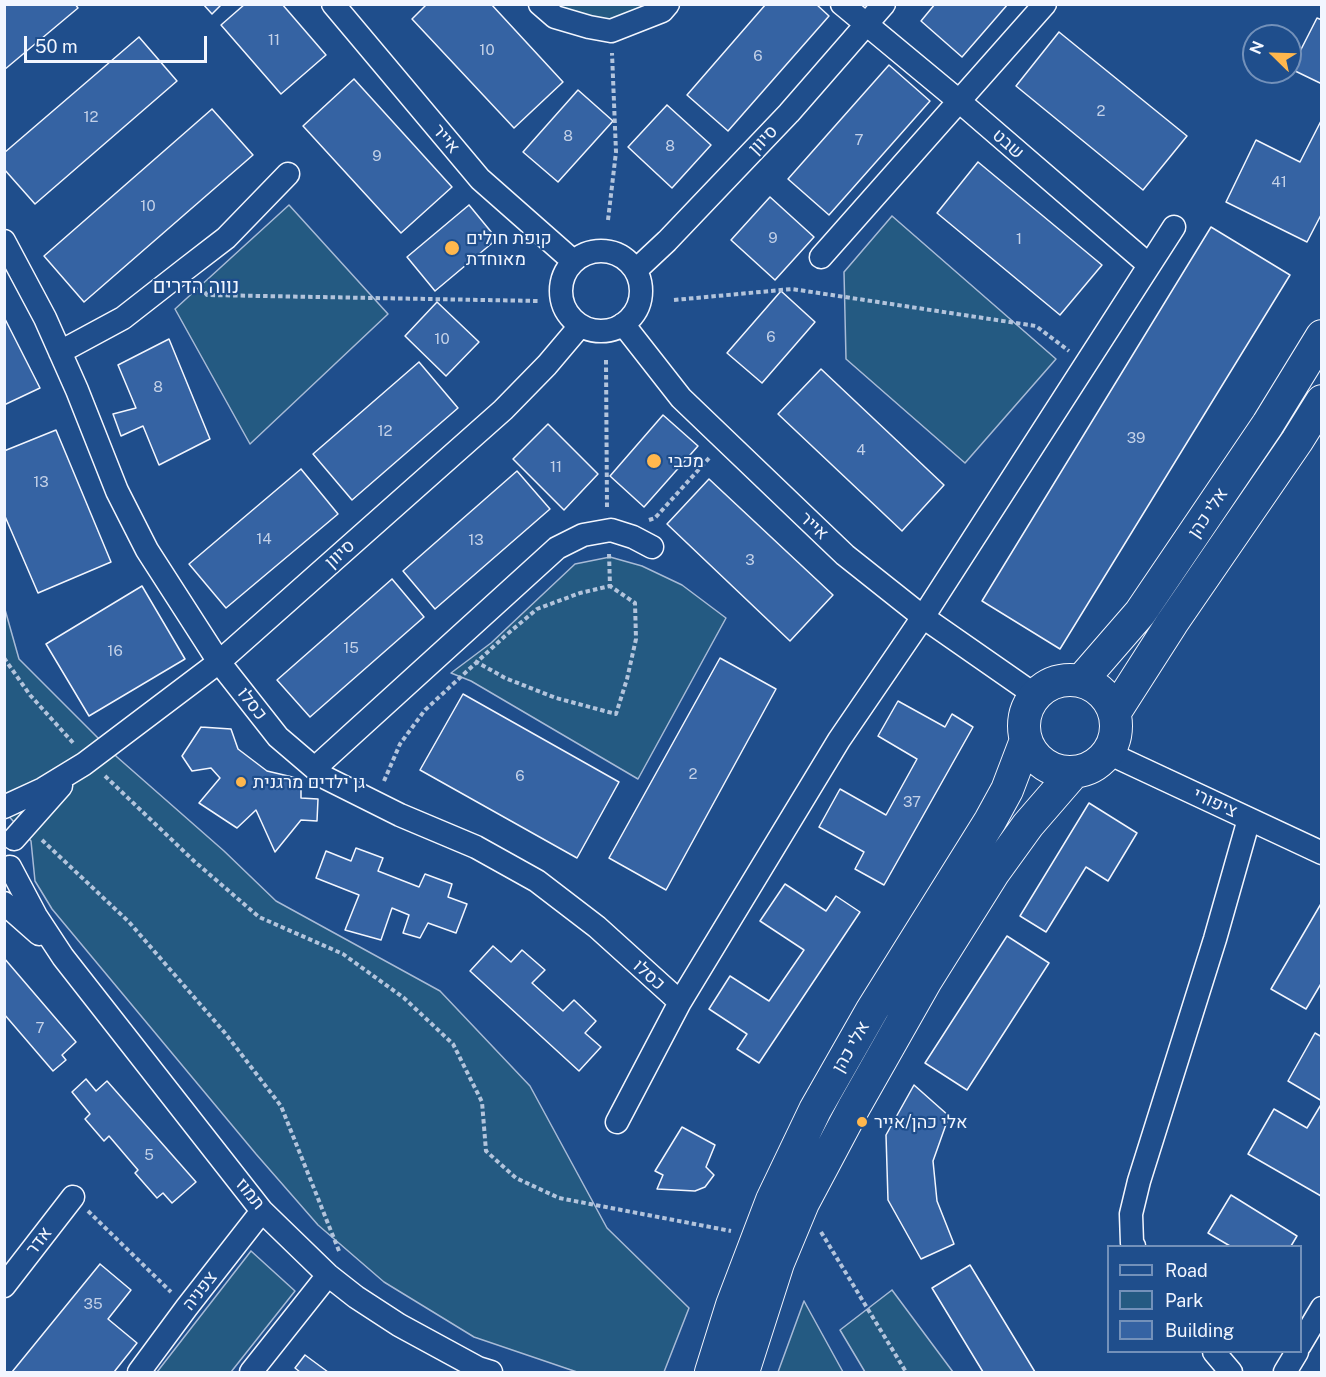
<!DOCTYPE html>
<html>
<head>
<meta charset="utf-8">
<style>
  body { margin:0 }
  #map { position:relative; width:1326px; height:1377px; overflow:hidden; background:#1f4e8c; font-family:"Public Sans",sans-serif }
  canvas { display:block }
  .frame { position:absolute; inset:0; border:6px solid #f2f6ff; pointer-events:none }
  .legend { position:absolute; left:1107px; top:1245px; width:195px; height:108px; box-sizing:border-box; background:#1f4e8c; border:2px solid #7391ba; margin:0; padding:8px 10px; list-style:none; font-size:18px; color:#f2f6ff }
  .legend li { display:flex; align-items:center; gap:12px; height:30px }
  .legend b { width:30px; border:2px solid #7391ba }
  .north { position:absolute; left:1242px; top:24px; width:60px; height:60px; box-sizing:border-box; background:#1f4e8c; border:2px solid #7391ba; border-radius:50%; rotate:293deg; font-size:16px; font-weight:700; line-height:24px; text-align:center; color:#f2f6ff }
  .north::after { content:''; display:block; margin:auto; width:21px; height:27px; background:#ffb74d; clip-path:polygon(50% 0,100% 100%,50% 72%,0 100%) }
  .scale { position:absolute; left:24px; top:36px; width:183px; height:27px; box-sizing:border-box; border:3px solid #f2f6ff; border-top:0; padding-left:8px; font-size:18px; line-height:21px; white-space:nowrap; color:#f2f6ff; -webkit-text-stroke:4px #1f4e8c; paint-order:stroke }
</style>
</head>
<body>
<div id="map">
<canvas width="1326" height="1377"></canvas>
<div class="frame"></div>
<ul class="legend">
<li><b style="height:8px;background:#1f4e8c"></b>Road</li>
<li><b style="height:16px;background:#245a82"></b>Park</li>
<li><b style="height:16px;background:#3563a3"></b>Building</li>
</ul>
<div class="north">N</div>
<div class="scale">50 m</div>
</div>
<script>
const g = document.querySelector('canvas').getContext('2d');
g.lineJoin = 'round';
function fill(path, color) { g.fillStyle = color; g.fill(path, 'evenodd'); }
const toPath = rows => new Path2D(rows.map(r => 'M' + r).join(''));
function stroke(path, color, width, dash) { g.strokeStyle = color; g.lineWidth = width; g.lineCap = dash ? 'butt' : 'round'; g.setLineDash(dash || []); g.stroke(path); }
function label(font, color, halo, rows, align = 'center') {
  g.font = font + ' "Public Sans",Heebo,sans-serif'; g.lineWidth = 4.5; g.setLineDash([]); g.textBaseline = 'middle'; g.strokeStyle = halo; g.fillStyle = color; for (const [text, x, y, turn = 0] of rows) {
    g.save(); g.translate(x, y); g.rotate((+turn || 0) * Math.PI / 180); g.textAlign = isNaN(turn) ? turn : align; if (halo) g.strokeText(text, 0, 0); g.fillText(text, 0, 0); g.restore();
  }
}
const green = toPath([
  [541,5,647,5,631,16,592,22,541,5],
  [289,205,388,314,250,444,175,309,289,205],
  [892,216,1056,359,965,463,846,359,844,272,892,216],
  [610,557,642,566,682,585,726,618,638,779,471,681,451,673,491,643,575,564,610,557],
  [4,606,19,659,117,757,224,851,276,901,440,991,530,1086,607,1228,689,1308,664,1372,577,1372,474,1337,384,1282,318,1225,256,1154,52,909,35,881,31,841,5,812,4,606],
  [251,1251,295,1291,231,1372,157,1372,251,1251],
  [892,1290,953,1372,865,1372,840,1330,892,1290],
  [804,1301,843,1372,778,1372,804,1301]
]);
const building = toPath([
  [4,4,75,4,78,8,4,70,4,4],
  [203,4,222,4,212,14,203,4],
  [245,4,282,4,326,55,281,94,221,25,245,4],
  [427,4,491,4,563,82,514,128,412,19,427,4],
  [766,4,816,4,829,16,728,131,687,95,766,4],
  [935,4,1008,4,962,57,921,21,935,4],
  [1317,18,1322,20,1322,84,1291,69,1317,18],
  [1059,32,1187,136,1143,190,1016,86,1059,32],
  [139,37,177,81,35,204,4,169,4,153,139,37],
  [889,65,930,101,829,215,788,179,889,65],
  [354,79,452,187,401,233,303,126,354,79],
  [578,90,613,121,558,182,523,152,578,90],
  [667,105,711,145,672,188,628,147,667,105],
  [212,109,253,155,84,302,44,256,212,109],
  [1322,119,1322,213,1307,242,1226,202,1256,140,1300,162,1322,119],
  [978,162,1102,265,1060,315,937,213,978,162],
  [770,197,814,237,775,280,731,240,770,197],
  [469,205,497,239,435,291,407,257,469,205],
  [1211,227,1290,275,1060,649,982,601,1211,227],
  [781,291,815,322,762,383,727,353,781,291],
  [437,302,479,342,446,376,405,336,437,302],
  [4,317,40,388,4,405,4,317],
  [169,339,210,439,159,465,143,426,121,436,113,414,136,408,118,365,169,339],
  [419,362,458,408,352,500,313,454,419,362],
  [821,369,944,485,902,531,778,414,821,369],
  [663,415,698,446,644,507,610,476,663,415],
  [548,424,598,474,564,510,513,459,548,424],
  [56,430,111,562,38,593,4,514,4,451,56,430],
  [301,469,338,514,226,608,189,564,301,469],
  [517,471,550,509,435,609,403,571,517,471],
  [709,479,833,595,790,641,667,524,709,479],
  [392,579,424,617,310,717,277,680,392,579],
  [142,586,185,659,89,716,46,644,142,586],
  [720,658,776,689,666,890,609,858,720,658],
  [463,694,619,782,577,858,420,770,463,694],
  [898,701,945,727,952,714,973,727,884,885,855,869,864,852,819,827,840,789,886,815,917,759,878,736,898,701],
  [201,727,231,729,238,749,267,771,301,779,301,798,318,799,317,821,301,820,275,852,256,810,237,828,199,803,220,778,211,768,192,771,182,756,201,727],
  [1089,803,1137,833,1108,881,1086,867,1046,932,1020,916,1089,803],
  [356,848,383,858,378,871,419,887,425,874,452,884,448,897,467,904,456,933,428,923,420,938,403,933,409,915,392,908,381,940,345,930,359,895,316,878,326,851,351,861,356,848],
  [785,884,826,911,836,896,860,912,759,1063,737,1049,747,1034,709,1009,730,976,769,1001,804,950,760,921,785,884],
  [1322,902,1322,982,1306,1009,1271,989,1322,902],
  [1007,936,1049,963,967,1090,925,1063,1007,936],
  [493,946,511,962,522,950,545,970,532,983,563,1011,574,1000,596,1021,585,1033,601,1047,579,1071,470,971,493,946],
  [4,958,76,1042,62,1055,66,1060,53,1071,4,1014,4,958],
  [1315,1033,1322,1037,1322,1101,1288,1081,1315,1033],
  [86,1079,96,1091,107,1081,196,1182,172,1203,163,1193,157,1198,135,1173,138,1170,109,1136,104,1141,85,1119,90,1114,72,1092,86,1079],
  [914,1085,949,1116,933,1161,937,1201,954,1244,921,1259,888,1200,886,1135,914,1085],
  [1322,1103,1322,1196,1321,1196,1248,1154,1274,1109,1307,1128,1322,1103],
  [682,1127,715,1145,706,1167,714,1175,705,1187,695,1191,657,1189,663,1175,655,1171,682,1127],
  [1231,1195,1297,1236,1291,1246,1230,1246,1208,1233,1231,1195],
  [100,1264,131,1290,108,1319,137,1343,114,1372,12,1372,100,1264],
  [970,1265,1035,1372,983,1372,932,1288,970,1265],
  [305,1355,328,1372,300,1372,295,1368,305,1355]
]);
const path = toPath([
  [608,220,616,152,612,53],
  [200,286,207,295,539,301],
  [674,300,792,289,1036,326,1069,351],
  [606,360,607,509],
  [649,520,655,518,710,457],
  [4,658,30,695,75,745],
  [475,661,505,678,556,698,616,714,627,679,636,639,635,603,610,586],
  [105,776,194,861,259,917,343,954,404,998,453,1044,482,1102,486,1151,516,1178,559,1198,731,1231],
  [384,781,400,744,425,710,505,636,537,609,580,593,610,586,609,553],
  [42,840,129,922,225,1033,281,1106,339,1251],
  [88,1211,171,1292],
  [821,1232,906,1372]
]);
const street = toPath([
  [333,4,480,179,573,261],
  [540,4,555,17,589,27,611,31,662,11,668,4],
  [842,4,959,101,1149,265],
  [4,241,45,318,77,390,117,491,147,550,219,662,278,737,326,778,400,815,476,847,537,881,597,927,680,1002],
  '561 291a40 40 0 1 1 80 0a40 40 0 1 1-80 0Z',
  [821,257,1045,4],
  [636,270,667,241,789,113,884,4],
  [623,324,681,398,845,555,923,617,1035,695],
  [60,352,123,318,187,268,226,238,288,174],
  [1108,753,1322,853],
  [315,768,557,548,583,535,611,530,633,537,652,547],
  [4,807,43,789,84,764,219,662,503,410,547,365,580,326],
  [14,839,61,786],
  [10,867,36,916,63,957,262,1211,328,1275,356,1297,399,1325,478,1368,491,1372],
  [4,903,39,934],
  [617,1122,680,1002,839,740,923,617,1174,227],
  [1134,1246,1132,1243,1131,1214,1139,1181,1215,939,1249,819],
  [4,1286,73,1197],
  [1300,1345,1322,1308],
  [1214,1352,1231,1372],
  [139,1372,187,1307,262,1211],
  [251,1372,328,1275],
  [1285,1372,1297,1352]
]);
const secondary = toPath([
  '1024 726a46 46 0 1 1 92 0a46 46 0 1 1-92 0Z',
  [1081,681,1140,613,1268,424,1322,336],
  [1115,712,1172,623,1297,441,1322,401],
  [711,1372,732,1305,772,1200,815,1110,872,1010,990,821,1007,790,1026,740],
  [743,1372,778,1263,803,1203,853,1109,925,982,994,872,1028,825,1073,773]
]);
const markers = [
  [452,248,8,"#ffb74d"],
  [654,461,8,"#ffb74d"],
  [241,782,6,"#ffb74d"],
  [862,1122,6,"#ffb74d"]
];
const numberNames = [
  ["11",274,40],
  ["10",487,50],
  ["6",758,56],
  ["2",1101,111],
  ["12",91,117],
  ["8",568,136],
  ["7",859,140],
  ["8",670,146],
  ["9",377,156],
  ["41",1279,182],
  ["10",148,206],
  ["9",773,238],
  ["1",1019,239],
  ["6",771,337],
  ["10",442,339],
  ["8",158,387],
  ["12",385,431],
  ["39",1136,438],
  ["4",861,450],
  ["11",556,467],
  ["13",41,482],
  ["14",264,539],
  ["13",476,540],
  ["3",750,560],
  ["15",351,648],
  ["16",115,651],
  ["2",693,774],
  ["6",520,776],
  ["37",912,802],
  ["7",40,1028],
  ["5",149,1155],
  ["35",93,1304]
];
const streetNames = [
  ["אייר",446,139,50],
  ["סיוון",763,140,-46],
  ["שבט",1008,144,41],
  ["אלי כהן",1208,513,-56],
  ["אייר",814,526,43],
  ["סיוון",340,554,-42],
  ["כסלו",252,704,52],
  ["ציפורי",1215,803,25],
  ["כסלו",649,975,42],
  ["אלי כהן",851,1047,-60],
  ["תמוז",250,1194,51],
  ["אדר",39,1241,-53],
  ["צפניה",200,1291,-52]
];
const poiNames = [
  ["קופת חולים",466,238],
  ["מאוחדת",466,259],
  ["מכבי",668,461],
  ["גן ילדים מרגנית",253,782],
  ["אלי כהן/אייר",874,1122]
];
const neighbourhoodNames = [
  ["נווה הדרים",196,287]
];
fill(green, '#245a82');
stroke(green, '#a8bbd7', 1.5);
fill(building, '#3563a3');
stroke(building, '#f2f6ff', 1.5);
stroke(street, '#f2f6ff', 25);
stroke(secondary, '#f2f6ff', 34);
stroke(path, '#b3c4dc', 4, [4.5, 3]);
stroke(street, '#1f4e8c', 22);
stroke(secondary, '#1f4e8c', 32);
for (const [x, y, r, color] of markers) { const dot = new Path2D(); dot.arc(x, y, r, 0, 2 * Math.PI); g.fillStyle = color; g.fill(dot); stroke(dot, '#1f4e8c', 2); }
label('15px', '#c3d1e8', null, numberNames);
label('18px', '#f2f6ff', '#1f4e8c', streetNames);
label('18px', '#f2f6ff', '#1f4e8c', poiNames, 'left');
label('20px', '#f2f6ff', '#1f4e8c', neighbourhoodNames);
</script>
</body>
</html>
